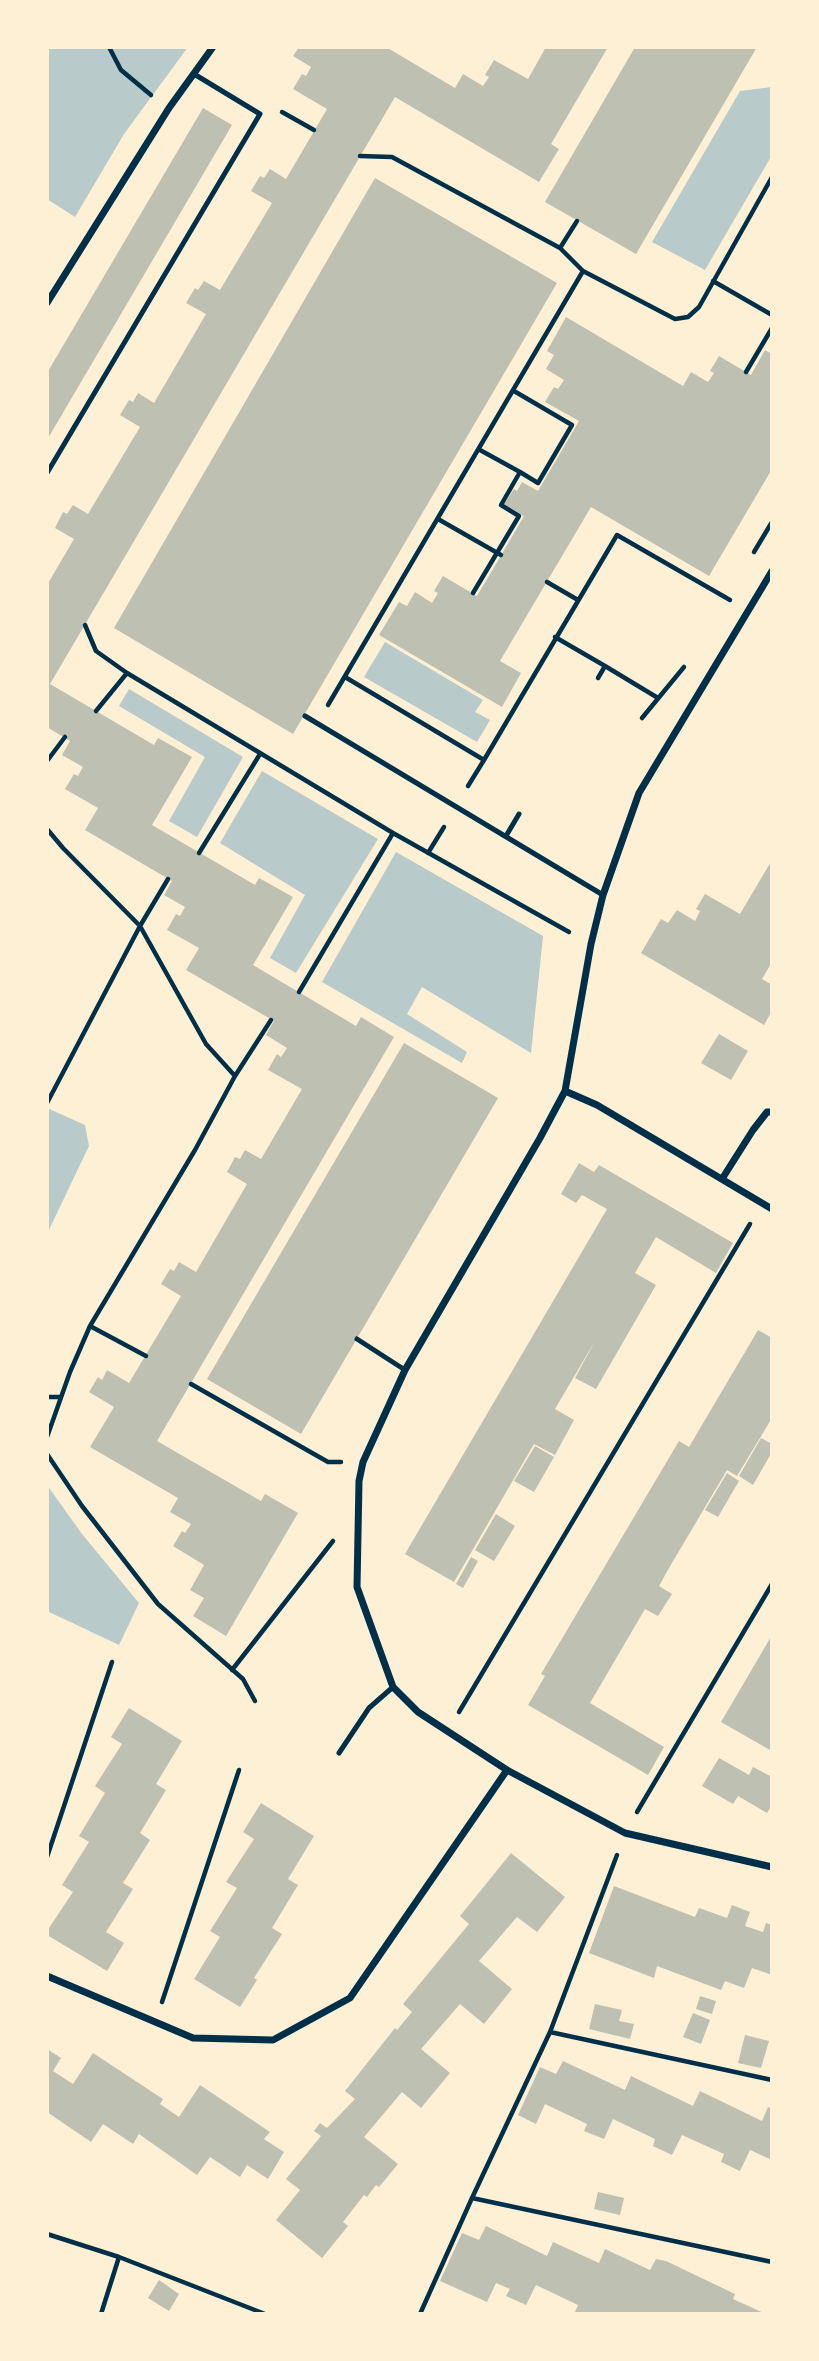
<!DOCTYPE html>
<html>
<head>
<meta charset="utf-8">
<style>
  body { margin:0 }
  #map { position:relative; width:819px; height:2361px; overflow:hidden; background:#fdf0d5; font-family:Mulish,sans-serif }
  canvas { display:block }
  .frame { position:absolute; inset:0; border:49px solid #fdf0d5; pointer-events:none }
</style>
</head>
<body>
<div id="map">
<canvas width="819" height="2361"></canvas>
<div class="frame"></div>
</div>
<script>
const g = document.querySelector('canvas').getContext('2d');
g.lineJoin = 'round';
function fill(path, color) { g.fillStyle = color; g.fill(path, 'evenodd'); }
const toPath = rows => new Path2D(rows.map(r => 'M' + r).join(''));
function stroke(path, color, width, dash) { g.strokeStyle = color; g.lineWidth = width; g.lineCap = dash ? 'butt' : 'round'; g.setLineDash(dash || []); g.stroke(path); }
const green = toPath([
  [47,47,188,47,124,134,75,217,47,199],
  [772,87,772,155,705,270,652,242,740,91],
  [385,642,483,700,475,712,490,720,477,742,364,677],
  [129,689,243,757,197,837,169,821,205,757,119,706],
  [262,771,378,839,296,973,270,958,305,895,220,843],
  [396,852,543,936,531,1053,422,987,407,1014,467,1052,462,1063,322,982],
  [47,1108,85,1125,89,1146,47,1234],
  [47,1485,82,1534,139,1603,119,1645,47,1611]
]);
const building = toPath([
  [299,47,386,47,455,88,463,74,483,86,489,77,485,75,494,60,528,79,546,47,608,47,551,144,559,149,539,182,395,97,50,684,154,745,158,738,192,757,152,825,255,885,259,878,293,897,253,965,356,1026,361,1017,394,1037,157,1441,261,1501,265,1494,298,1513,226,1636,193,1616,204,1598,190,1590,204,1565,173,1546,182,1531,185,1533,191,1524,170,1512,178,1498,90,1447,114,1407,89,1392,98,1377,102,1380,107,1370,129,1383,181,1296,161,1284,170,1269,174,1271,179,1262,196,1272,247,1184,227,1172,235,1157,240,1159,245,1150,261,1159,302,1089,268,1070,277,1054,281,1057,287,1048,266,1035,274,1021,186,970,199,948,167,930,176,914,180,916,185,907,164,895,172,881,85,830,98,808,65,789,74,774,78,776,83,767,62,755,70,741,47,727,47,585,74,539,55,528,63,512,67,514,73,505,88,514,140,427,120,415,129,400,133,402,138,393,154,403,206,314,186,303,195,288,198,290,204,281,220,290,272,203,251,191,260,176,264,178,270,169,286,179,327,109,293,89,302,74,306,76,311,67,293,56],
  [635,47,757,47,636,254,545,202],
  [203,108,232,125,47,440,47,373],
  [375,178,557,283,293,734,114,628],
  [566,317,683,386,691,372,708,382,714,373,710,371,719,356,751,375,765,350,772,354,772,469,709,576,591,507,500,661,521,673,502,707,379,635,399,602,407,606,415,592,432,603,438,593,434,591,443,576,477,596,496,564,524,516,504,504,514,489,517,491,522,482,538,491,579,421,545,402,554,387,558,389,564,380,546,369,554,355,547,351],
  [772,860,772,962,762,979,772,985,772,1011,764,1025,641,953,661,919,668,923,677,910,695,921,700,911,696,909,705,894,740,914],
  [719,1034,748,1051,731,1080,701,1063],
  [404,1043,498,1098,301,1434,207,1379],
  [579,1163,594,1172,599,1165,733,1243,716,1273,656,1237,635,1273,656,1285,596,1389,575,1378,595,1341,555,1409,574,1420,555,1455,534,1444,454,1582,405,1554,607,1209,582,1195,576,1203,561,1194],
  [758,1330,772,1338,772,1418,737,1476,727,1470,669,1568,659,1586,672,1594,658,1616,645,1609,590,1703,664,1747,648,1775,528,1705,545,1676,541,1674,679,1441,689,1447],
  [761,1438,772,1444,772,1452,753,1485,739,1476],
  [535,1446,554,1457,534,1492,514,1481],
  [727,1473,739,1481,718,1517,705,1510],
  [496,1514,515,1526,494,1561,475,1550],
  [471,1557,478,1561,463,1588,456,1584],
  [772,1635,772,1747,770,1750,721,1722],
  [129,1708,182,1741,156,1784,166,1790,140,1833,150,1840,123,1883,133,1889,106,1932,124,1943,107,1971,47,1935,47,1931,73,1892,62,1885,89,1842,79,1836,105,1793,95,1786,122,1744,111,1737],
  [719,1758,749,1775,753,1767,772,1777,772,1805,767,1813,738,1796,733,1804,702,1786],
  [261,1803,314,1836,288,1879,298,1885,272,1928,282,1934,254,1978,257,1980,240,2007,194,1979,220,1937,210,1931,237,1888,226,1882,254,1839,243,1832],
  [511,1853,565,1897,537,1932,517,1917,479,1961,512,1989,484,2024,460,2004,421,2049,450,2073,421,2108,402,2092,364,2137,398,2164,379,2187,376,2185,367,2197,364,2195,343,2222,348,2226,322,2258,276,2220,300,2190,286,2179,321,2136,314,2131,320,2123,327,2128,355,2099,345,2091,395,2028,397,2030,412,2012,403,2004,469,1924,460,1916],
  [614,1886,695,1917,699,1908,727,1918,732,1905,750,1912,745,1926,763,1932,766,1923,772,1925,772,1975,752,1968,744,1988,725,1981,721,1990,657,1966,654,1978,589,1953],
  [700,1996,716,2001,712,2014,696,2009],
  [595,2004,622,2010,619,2021,634,2024,630,2039,589,2029],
  [693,2013,710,2020,701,2044,683,2037],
  [745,2035,769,2041,761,2068,738,2063],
  [47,2049,61,2058,53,2071,73,2084,93,2053,163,2099,160,2104,179,2117,200,2085,270,2132,264,2139,284,2152,268,2179,247,2165,240,2177,210,2157,197,2175,139,2134,133,2144,103,2124,91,2142,47,2112],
  [563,2061,625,2090,631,2076,693,2106,700,2091,762,2121,768,2107,772,2109,772,2160,750,2150,740,2171,721,2162,724,2154,682,2135,672,2155,653,2146,655,2139,613,2119,604,2139,584,2131,587,2124,545,2104,536,2124,518,2115,540,2067,556,2074],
  [598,2192,624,2198,620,2215,594,2209],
  [486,2226,547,2256,553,2242,599,2263,605,2249,650,2270,656,2259,666,2261,735,2294,733,2299,766,2314,579,2314,575,2312,578,2305,536,2285,526,2305,506,2296,510,2289,496,2283,487,2302,440,2281,462,2233,479,2240],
  [159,2280,179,2294,169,2311,148,2298]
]);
const path = toPath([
  [109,47,121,70,151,95],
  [282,112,314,130],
  [360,156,392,157,560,248,583,271,675,319,688,317,699,307,772,177],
  [560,248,577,221],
  [713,281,772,315],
  [746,372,772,328],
  [514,391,572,425,538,483,520,472],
  [438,519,501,555],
  [754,552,772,522],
  [547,582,578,600],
  [473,593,519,516,501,505,520,472,480,450],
  [85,625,96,651,127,673,393,833,569,932],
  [555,637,605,666,598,678],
  [605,666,658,698],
  [345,677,484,760,617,535,730,600],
  [328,705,583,271],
  [96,711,127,673],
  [642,718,684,667],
  [47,761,65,737],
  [468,786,484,760],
  [47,829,63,848,140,926,206,1044,235,1076,195,1150,90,1326,70,1372,47,1437],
  [199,853,260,754],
  [428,853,444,827],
  [299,992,393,833],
  [235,1076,271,1020],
  [47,1103,140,926,168,879],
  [90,1326,146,1356],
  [191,1384,328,1462,341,1462],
  [47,1397,61,1397],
  [47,1454,82,1506,158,1604,243,1679,255,1701],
  [232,1670,333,1541],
  [459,1712,750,1224],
  [637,1812,772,1584],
  [47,1857,112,1662],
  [162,2002,239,1770],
  [550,2032,772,2080],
  [472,2198,772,2262],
  [47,2234,119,2257,265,2314],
  [101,2314,119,2257],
  [420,2314,472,2198,550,2032,617,1855]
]);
const service = toPath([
  [47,473,260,114,194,74],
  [305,716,603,895],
  [506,836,519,814],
  [357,1339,405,1370],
  [339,1753,369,1708,393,1687]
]);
const minor = toPath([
  [47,303,169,108,213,47],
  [772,571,639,793,603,895,591,944,565,1091,540,1138,405,1370,363,1462,359,1481,357,1587,393,1687,418,1712,507,1770,625,1833,772,1867],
  [565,1091,597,1105,772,1209],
  [722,1179,753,1130,767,1112,772,1112],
  [47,1976,193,2038,273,2040,350,1998,507,1770]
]);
fill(green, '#b9caca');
fill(building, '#bec0b2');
stroke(path, '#003049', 4.5);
stroke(service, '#003049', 5);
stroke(minor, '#003049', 7);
</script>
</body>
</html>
